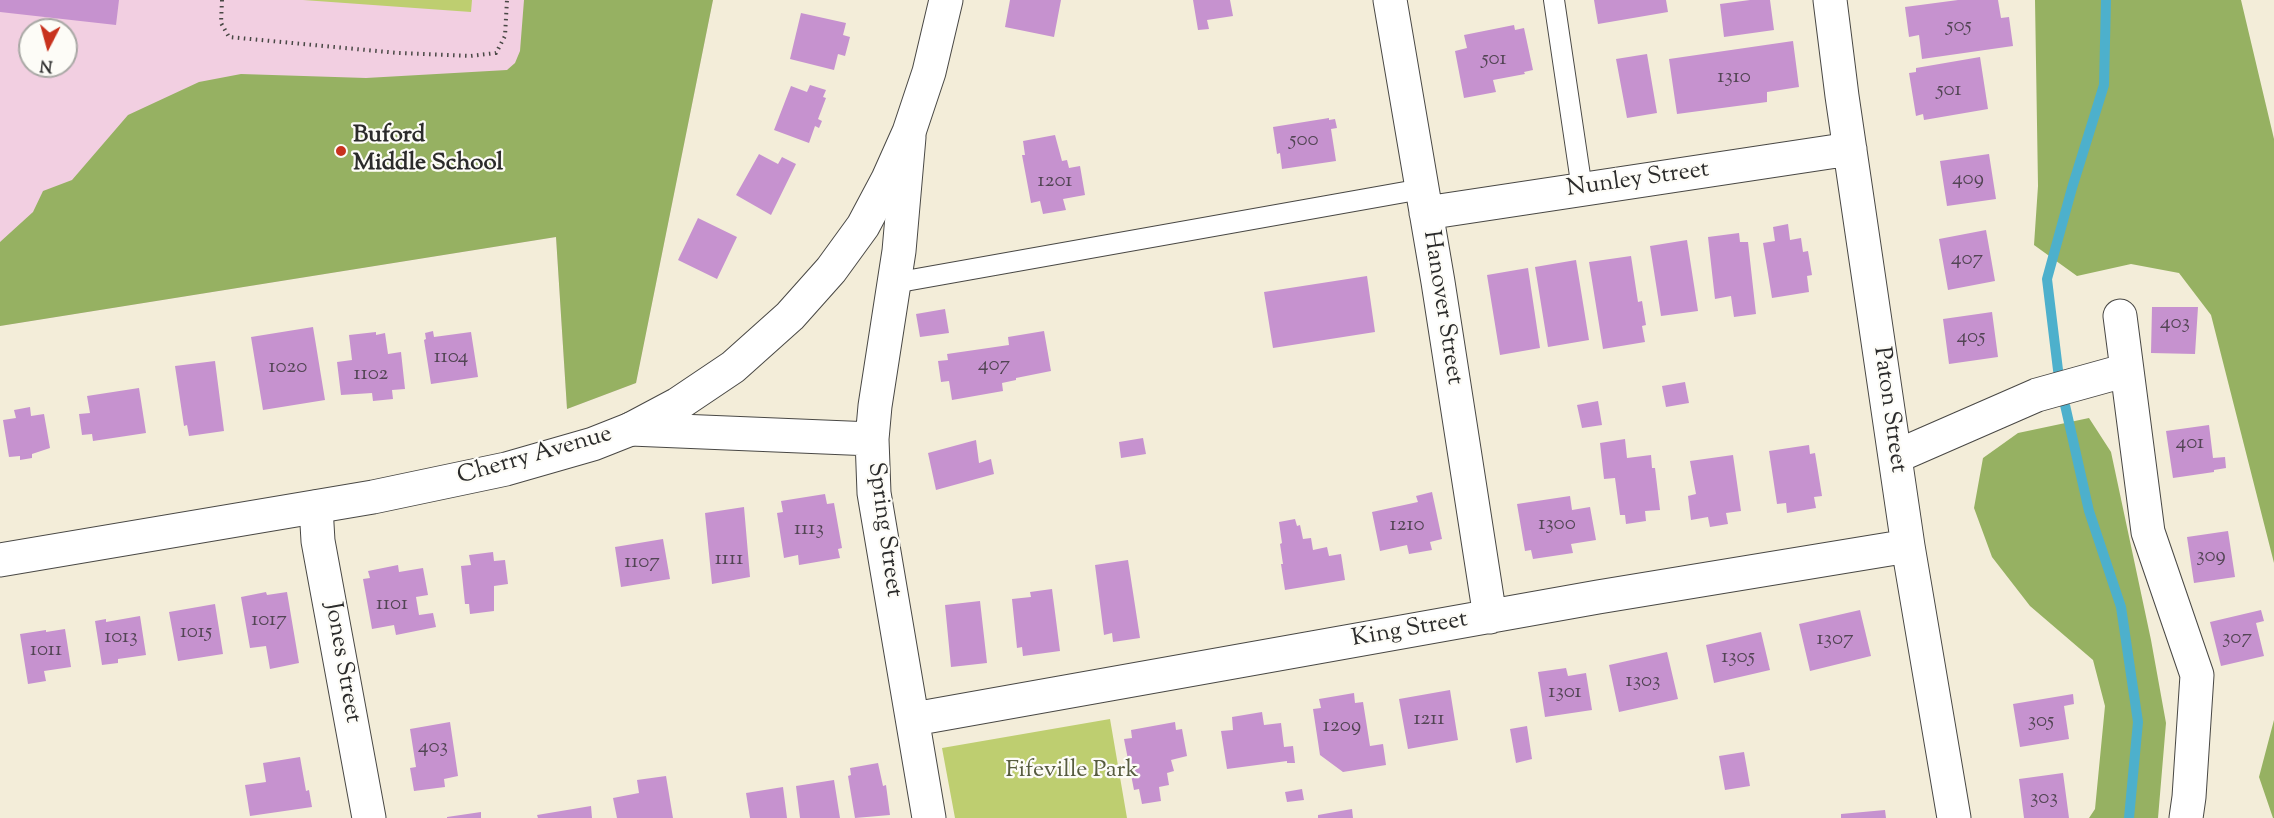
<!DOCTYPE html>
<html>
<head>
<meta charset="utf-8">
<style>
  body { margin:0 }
  #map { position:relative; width:2274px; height:818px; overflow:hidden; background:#f3edd9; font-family:"Sorts Mill Goudy",serif }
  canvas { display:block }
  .north { position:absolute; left:18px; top:18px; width:60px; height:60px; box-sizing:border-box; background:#fdfcf7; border:2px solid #a9a8a5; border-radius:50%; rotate:186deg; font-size:16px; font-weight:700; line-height:24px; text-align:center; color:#2b2b2b }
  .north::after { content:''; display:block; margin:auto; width:21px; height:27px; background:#c8321e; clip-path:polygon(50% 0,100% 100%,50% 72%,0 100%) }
</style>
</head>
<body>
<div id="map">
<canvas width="2274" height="818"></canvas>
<div class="north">N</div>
</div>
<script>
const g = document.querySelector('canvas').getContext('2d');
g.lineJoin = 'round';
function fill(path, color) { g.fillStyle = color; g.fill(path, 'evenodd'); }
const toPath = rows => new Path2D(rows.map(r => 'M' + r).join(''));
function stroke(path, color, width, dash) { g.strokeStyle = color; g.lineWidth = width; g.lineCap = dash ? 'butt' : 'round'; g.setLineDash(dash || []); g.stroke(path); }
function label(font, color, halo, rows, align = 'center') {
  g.font = font + ' "Sorts Mill Goudy",serif'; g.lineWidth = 4.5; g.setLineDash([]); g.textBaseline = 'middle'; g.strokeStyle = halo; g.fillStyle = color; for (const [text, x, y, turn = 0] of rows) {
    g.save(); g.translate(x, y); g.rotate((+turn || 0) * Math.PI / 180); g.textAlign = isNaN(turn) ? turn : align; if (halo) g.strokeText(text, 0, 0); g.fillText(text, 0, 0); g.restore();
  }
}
const built = toPath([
  [0,0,713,0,636,383,567,409,556,237,0,326],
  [30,30,66,30,66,66,30,66]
]);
const green = toPath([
  [303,0,472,0,471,12],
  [1110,719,1127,818,955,818,942,748]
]);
const forest = toPath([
  [524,0,713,0,636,383,567,409,556,237,0,326,0,242,33,212,43,191,72,180,128,115,199,82,241,74,366,78,507,70,515,63,520,51],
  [2035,0,2241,0,2274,139,2274,563,2211,315,2179,273,2131,264,2077,276,2034,245,2038,186],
  [2089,418,2111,452,2151,640,2166,723,2158,818,2089,818,2095,809,2105,706,2093,660,2030,606,1992,557,1974,508,1983,458,2018,433],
  [2274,720,2274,818,2273,818,2259,777]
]);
const stream = toPath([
  [2106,0,2104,85,2072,188,2047,279,2058,370,2065,405,2089,511,2121,607,2138,722,2129,818]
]);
const building = toPath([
  [0,0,119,0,116,25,0,12],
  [1010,0,1061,0,1054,37,1005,27],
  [1193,0,1230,0,1233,16,1207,20,1209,29,1198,30],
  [1594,0,1666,0,1668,12,1598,24],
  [1750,0,1770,0,1774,30,1724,37,1720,4],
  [1958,0,1998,0,2001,18,2009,17,2013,46,1922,59,1919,35,1909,37,1905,7],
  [801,13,846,23,843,35,850,37,845,56,838,54,834,70,790,59],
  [1514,25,1515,30,1524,28,1533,70,1524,72,1525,74,1493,80,1496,92,1464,98,1455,51,1467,48,1464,35],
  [1793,41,1799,87,1767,92,1767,102,1677,114,1669,59],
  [1647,54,1657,113,1627,118,1616,59],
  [1980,57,1988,109,1924,120,1923,114,1916,116,1909,73,1916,72,1916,68],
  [810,85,826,90,823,97,826,98,818,119,822,121,819,128,815,126,809,143,774,130,791,86,807,92],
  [1329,118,1329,120,1335,119,1337,128,1331,129,1336,161,1282,169,1280,153,1277,154,1273,127],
  [1055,135,1062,161,1067,160,1069,168,1080,166,1085,195,1063,199,1066,210,1043,214,1040,201,1031,203,1022,155,1025,155,1023,141],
  [759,154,778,164,782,157,796,164,771,215,736,195],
  [1989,154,1996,199,1947,206,1940,161],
  [698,218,737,237,717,279,678,260],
  [1788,224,1790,240,1801,238,1803,252,1808,251,1812,275,1807,276,1809,292,1772,298,1763,243,1775,241,1773,227],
  [1986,230,1995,281,1948,290,1939,239],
  [1739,233,1740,242,1748,242,1756,314,1734,317,1731,296,1715,299,1708,237],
  [1687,240,1698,311,1661,316,1650,246],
  [1631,256,1638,302,1642,301,1646,325,1642,326,1645,342,1603,349,1589,262],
  [1576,260,1589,340,1548,347,1535,267],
  [1528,268,1540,348,1500,355,1487,275],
  [1367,276,1375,332,1273,348,1264,292],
  [2152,307,2198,307,2195,354,2151,353],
  [945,309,949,333,920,337,916,314],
  [1992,312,1998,357,1949,364,1943,319],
  [313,327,325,400,263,410,251,337],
  [433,331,434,337,471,332,478,377,431,384,424,340,426,339,425,333],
  [1044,331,1051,371,1016,378,1016,380,1002,383,1003,391,952,400,949,381,941,382,938,361,948,360,947,354,1009,345,1008,337],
  [376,332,376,335,385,333,388,354,401,352,405,389,392,390,393,399,373,401,372,393,341,395,337,362,352,360,349,335],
  [215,361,224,431,189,436,187,425,184,426,175,366],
  [1685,382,1689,403,1666,407,1662,386],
  [139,388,146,433,93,441,92,434,82,435,79,414,90,413,87,396],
  [1598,401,1602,425,1582,428,1577,405],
  [30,407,31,416,44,414,50,448,32,454,32,458,20,460,20,456,9,457,3,420,16,418,14,410],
  [2209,425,2213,458,2225,457,2226,468,2214,470,2214,472,2173,478,2166,431],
  [1143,438,1146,454,1121,458,1119,442],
  [1625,439,1627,458,1651,455,1652,468,1655,468,1660,510,1645,511,1646,521,1626,524,1625,515,1620,515,1615,478,1604,479,1600,443],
  [976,440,979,463,991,459,994,474,936,490,928,453],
  [1809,445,1810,454,1815,453,1822,496,1814,497,1816,508,1787,513,1786,503,1777,504,1769,451],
  [1733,455,1741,511,1726,513,1728,524,1710,527,1708,517,1691,520,1688,496,1696,494,1690,461],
  [1432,492,1442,539,1430,542,1432,550,1409,554,1407,545,1380,551,1372,512,1418,502,1416,496],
  [825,494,827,504,834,503,842,548,838,549,840,558,799,565,798,555,784,558,777,513,783,512,781,501],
  [1570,496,1572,510,1590,507,1596,540,1571,544,1573,553,1533,559,1531,550,1525,551,1517,504],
  [744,507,750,577,712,584,705,513],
  [1295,519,1297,526,1300,525,1303,539,1311,538,1313,550,1327,547,1329,556,1341,554,1345,580,1285,590,1281,564,1283,564,1280,544,1282,543,1279,522],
  [2228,531,2235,577,2194,583,2187,537],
  [663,539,670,579,621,587,615,547],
  [493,552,494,561,505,560,508,584,494,586,494,611,470,614,469,604,465,604,461,566,471,565,469,555],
  [1128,560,1140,638,1113,642,1112,633,1104,635,1095,565],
  [398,565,399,572,423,568,428,595,416,597,419,615,433,613,436,627,396,635,394,625,372,629,363,579,370,578,368,571],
  [1052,589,1060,651,1023,656,1022,647,1017,648,1012,599,1031,597,1030,592],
  [266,592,267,595,287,592,299,663,270,669,266,646,250,648,241,597],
  [980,601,987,663,951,667,945,605],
  [215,604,223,654,178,661,169,612],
  [1860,610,1871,656,1810,671,1799,624],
  [2261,610,2264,621,2256,623,2264,656,2221,666,2210,622],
  [140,616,146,655,118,659,118,663,102,665,95,621,106,619,106,622],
  [65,629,71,667,44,671,46,681,28,684,20,634,46,630,46,632],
  [1761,632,1770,670,1714,683,1706,645],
  [1667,652,1678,699,1619,712,1609,665],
  [1566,668,1568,676,1586,673,1592,710,1545,717,1538,672],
  [1450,690,1458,740,1408,749,1399,699],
  [1354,693,1355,703,1363,702,1370,746,1383,744,1386,765,1343,772,1320,755,1313,709,1321,708,1319,699],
  [2073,694,2074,704,2064,706,2069,739,2020,747,2013,704],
  [1262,712,1264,725,1281,723,1284,747,1293,746,1295,763,1287,763,1287,761,1227,769,1221,731,1233,730,1232,717],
  [450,722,458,776,444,779,445,787,414,791,410,768,416,767,410,729],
  [1175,722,1176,730,1182,729,1187,756,1171,760,1174,771,1167,773,1169,785,1159,787,1161,801,1142,804,1139,789,1134,790,1124,739,1132,738,1131,730],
  [1527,726,1532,759,1516,763,1510,729],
  [1744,752,1750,786,1725,790,1719,756],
  [300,757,306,791,309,790,312,807,250,816,245,785,266,782,263,763],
  [878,763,883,786,886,785,890,815,855,818,848,776,851,775,850,768],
  [2063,773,2069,818,2024,818,2019,779],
  [666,776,673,818,617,818,613,798,639,793,637,780],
  [834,780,840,818,800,818,796,786],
  [783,787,787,818,750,818,746,793],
  [1302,789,1304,800,1287,802,1285,792],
  [591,806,592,818,538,818,537,815],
  [1352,809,1353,818,1318,818,1318,815],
  [1885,810,1886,818,1841,818,1841,814],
  [481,812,481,818,447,818,447,817]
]);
const path = toPath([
  [222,0,221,23,229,37,398,53,470,56,496,53,505,36,507,0]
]);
const service = toPath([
  [1554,0,1582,189],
  [894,283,1422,189]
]);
const minor = toPath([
  [1390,0,1438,282,1490,617],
  [1830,0,1842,96,1908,546,1954,818],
  [909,137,899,251,875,406,872,439,874,493,929,818],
  [1426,213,1850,149],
  [2120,316,2148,532,2197,675,2189,797,2186,818],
  [631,429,872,439],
  [1895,457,2037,395,2127,370],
  [316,507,318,541,369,818],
  [914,719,1598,597,1908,546]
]);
const tertiary = toPath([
  [0,560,373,497,506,469,593,444,631,429,678,404,733,367,790,316,831,270,863,226,888,179,909,132,929,72,946,0]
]);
const markers = [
  [341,151,6,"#c8321e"]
];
const numberNames = [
  ["505",1959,27],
  ["501",1494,60],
  ["1310",1734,78],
  ["501",1949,91],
  ["500",1304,141],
  ["409",1968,180],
  ["1201",1055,182],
  ["407",1967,260],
  ["403",2175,324],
  ["405",1971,338],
  ["1104",451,358],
  ["407",994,366],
  ["1020",288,368],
  ["1102",371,375],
  ["401",2190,444],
  ["1300",1557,525],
  ["1210",1407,526],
  ["1113",809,530],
  ["309",2211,557],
  ["1111",729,560],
  ["1107",642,563],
  ["1101",392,605],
  ["1017",269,621],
  ["1015",196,633],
  ["1013",121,638],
  ["307",2237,639],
  ["1307",1835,640],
  ["1011",46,651],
  ["1305",1738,658],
  ["1303",1643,682],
  ["1301",1565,693],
  ["1211",1429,720],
  ["305",2041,722],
  ["1209",1342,727],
  ["403",433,748],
  ["303",2044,799]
];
const poiNames = [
  ["Buford",353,137],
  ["Middle School",353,165]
];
const streetNames = [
  ["Nunley Street",1638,181,-8],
  ["Hanover Street",1441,308,81],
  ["Paton Street",1888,410,82],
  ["Cherry Avenue",535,457,-16],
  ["Spring Street",883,530,82],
  ["King Street",1410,631,-10],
  ["Jones Street",341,663,80]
];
const parkNames = [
  ["Fifeville Park",1072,772]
];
fill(built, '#f2cfe1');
fill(green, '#bece70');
fill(forest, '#96b162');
stroke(stream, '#4db0cc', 10);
fill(building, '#c692cf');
stroke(service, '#494845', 22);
stroke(minor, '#494845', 35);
stroke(tertiary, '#494845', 35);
stroke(path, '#494845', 4, [1.5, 4.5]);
stroke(service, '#fff', 20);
stroke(minor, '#fff', 33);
stroke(tertiary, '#fff', 33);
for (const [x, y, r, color] of markers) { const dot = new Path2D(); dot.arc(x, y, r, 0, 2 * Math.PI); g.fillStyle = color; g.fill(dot); stroke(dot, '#fdfcf7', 2); }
label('21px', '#524554', null, numberNames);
label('bold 24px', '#2b2b2b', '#fdfcf7', poiNames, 'left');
label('24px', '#2b2b2b', '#fdfcf7', streetNames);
label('24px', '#575c40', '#fdfcf7', parkNames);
</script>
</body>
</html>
